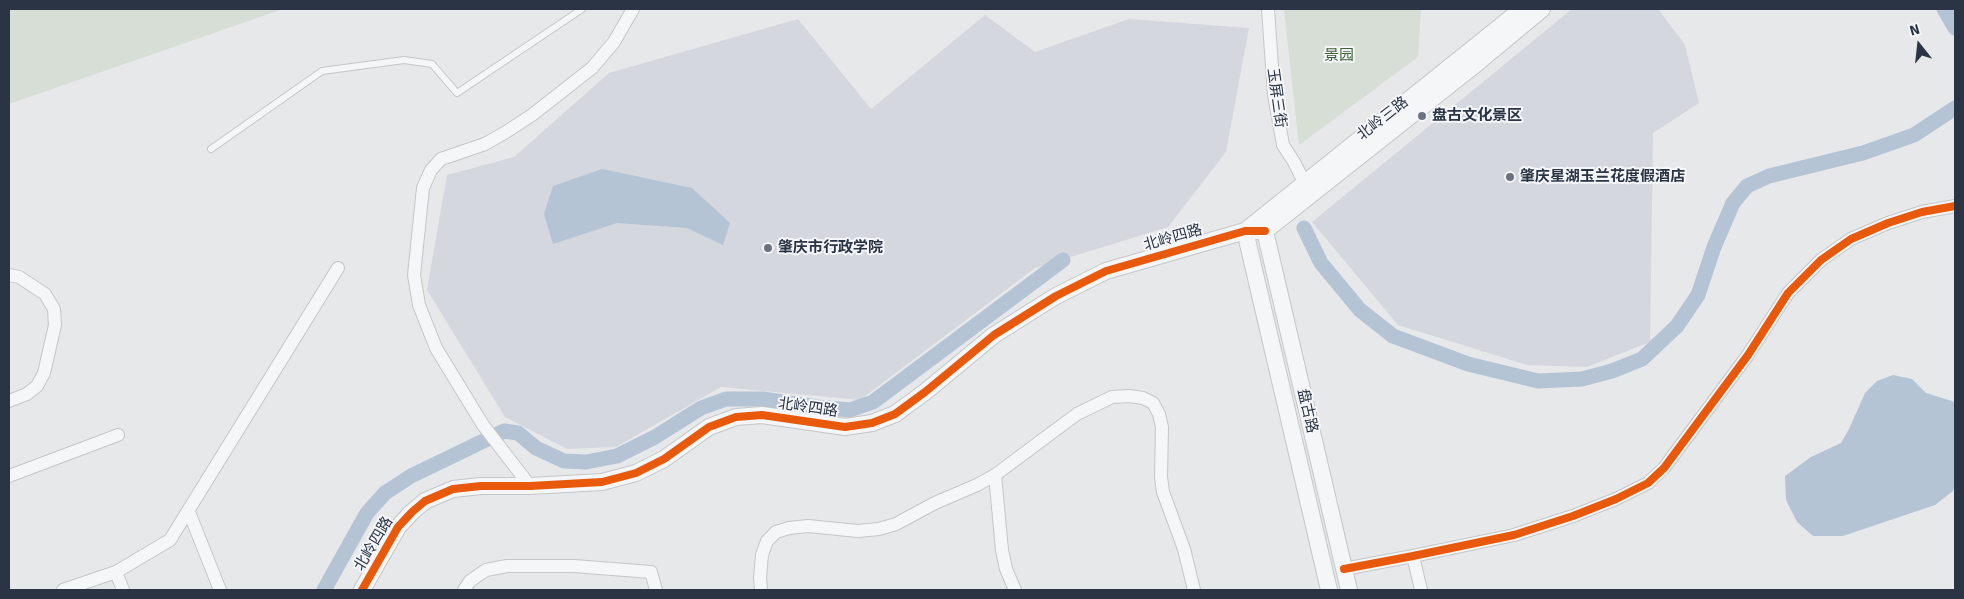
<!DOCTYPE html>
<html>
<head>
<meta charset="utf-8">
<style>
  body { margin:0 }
  #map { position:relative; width:1964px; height:599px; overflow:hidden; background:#e6e8ea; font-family:Signika,sans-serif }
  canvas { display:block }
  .frame { position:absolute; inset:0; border:10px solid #2b3445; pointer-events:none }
  .north { position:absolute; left:1894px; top:20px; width:50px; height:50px; -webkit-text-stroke:4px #f4f6f9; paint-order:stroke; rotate:344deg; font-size:14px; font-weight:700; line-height:20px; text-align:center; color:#2b3445 }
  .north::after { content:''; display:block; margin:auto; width:18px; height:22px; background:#2b3445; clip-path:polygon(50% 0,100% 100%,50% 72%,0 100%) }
</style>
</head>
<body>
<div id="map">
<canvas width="1964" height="599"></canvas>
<div class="frame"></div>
<div class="north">N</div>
</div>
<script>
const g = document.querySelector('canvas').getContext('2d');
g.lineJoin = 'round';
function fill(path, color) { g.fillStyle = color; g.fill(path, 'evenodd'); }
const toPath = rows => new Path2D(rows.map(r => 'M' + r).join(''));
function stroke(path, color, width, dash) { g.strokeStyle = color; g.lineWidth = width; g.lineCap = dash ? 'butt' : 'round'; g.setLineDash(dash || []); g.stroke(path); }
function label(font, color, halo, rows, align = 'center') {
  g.font = font + ' Signika,"Noto Sans SC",sans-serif'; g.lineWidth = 4; g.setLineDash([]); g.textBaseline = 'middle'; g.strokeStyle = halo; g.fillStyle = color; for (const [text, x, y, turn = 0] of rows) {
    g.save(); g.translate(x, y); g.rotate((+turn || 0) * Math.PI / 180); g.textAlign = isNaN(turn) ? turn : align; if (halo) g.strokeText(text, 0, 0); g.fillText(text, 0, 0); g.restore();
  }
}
const built = toPath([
  [1572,9,1658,9,1685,45,1699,103,1653,133,1650,342,1587,367,1527,365,1398,325,1312,222],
  [985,15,1035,52,1129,19,1249,28,1226,152,1168,227,1035,268,860,400,721,387,616,447,567,449,505,417,427,290,447,175,514,157,609,73,798,19,871,109]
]);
const green = toPath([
  [9,9,283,9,9,104],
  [1284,9,1421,9,1418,57,1299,145]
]);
const water = toPath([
  [602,169,692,188,730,223,723,245,687,228,617,223,553,244,544,214,553,186],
  [1893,375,1912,379,1926,393,1955,402,1955,484,1953,491,1935,505,1843,536,1813,536,1797,522,1786,500,1785,476,1811,457,1841,443,1849,429,1865,393,1877,381]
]);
const canal = toPath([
  [1944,9,1955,28],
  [1304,228,1321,263,1360,310,1393,336,1468,364,1538,381,1582,379,1612,371,1642,359,1677,326,1698,295,1714,247,1733,203,1747,186,1769,176,1863,153,1914,135,1955,108],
  [324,590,367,513,385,493,411,476,504,431,518,433,536,448,564,461,586,462,617,456,655,437,701,408,726,399,763,399,817,407,850,410,873,402,1063,260]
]);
const service = toPath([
  [211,149,322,71,404,60,432,64,457,93,582,9]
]);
const minor = toPath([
  [1268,9,1274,95,1283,145,1294,162,1304,182],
  [9,275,19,277,45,294,54,309,55,325,44,373,37,386,27,394,9,401],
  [995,475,1002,550,1006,569,1015,590],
  [9,476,118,435],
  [530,486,483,425,436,348,419,305,414,275,423,188,431,170,441,159,485,144,506,132,532,115,592,68,614,42,633,9],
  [189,512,220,590],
  [1413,556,1421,590],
  [1344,569,1413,556,1514,535,1573,516,1616,499,1648,483,1664,468,1748,355,1788,293,1821,260,1851,239,1888,223,1922,212,1955,206],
  [116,572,123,590],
  [63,590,116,572,170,540,338,268],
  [464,590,470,581,486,570,507,566,574,566,651,572,656,590],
  [761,590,760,578,762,555,767,541,776,532,789,528,808,526,858,531,879,529,896,524,935,503,977,485,995,475,1077,414,1112,397,1129,396,1143,398,1153,403,1159,414,1162,427,1161,477,1163,492,1184,549,1194,590]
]);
const tertiary = toPath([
  [1265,231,1349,590],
  [1265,231,1471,68,1542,9],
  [362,590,398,527,412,512,425,501,453,489,481,486,530,486,602,482,636,473,664,459,709,427,736,417,762,415,845,427,872,423,895,414,925,392,994,335,1056,296,1106,271,1245,231,1265,231],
  [1329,590,1245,231,1522,9]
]);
const cycleway = toPath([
  [1344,569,1413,556,1514,535,1573,516,1616,499,1648,483,1664,468,1748,355,1788,293,1821,260,1851,239,1888,223,1922,212,1955,206],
  [362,590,398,527,412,512,425,501,453,489,481,486,530,486,602,482,636,473,664,459,709,427,736,417,762,415,845,427,872,423,895,414,925,392,994,335,1056,296,1106,271,1245,231,1265,231]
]);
const markers = [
  [1422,116,5,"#6c737f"],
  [1510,177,5,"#6c737f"],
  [768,248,5,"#6c737f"]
];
const parkNames = [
  ["景园",1339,56]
];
const streetNames = [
  ["玉屏三街",1276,98,82],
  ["北岭三路",1383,119,-38],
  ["北岭四路",1173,238,-16],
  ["北岭四路",808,408,8],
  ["盘古路",1307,411,77],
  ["北岭四路",374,544,-59]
];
const poiNames = [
  ["盘古文化景区",1432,116],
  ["肇庆星湖玉兰花度假酒店",1520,177],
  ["肇庆市行政学院",778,248]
];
fill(built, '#d4d7dd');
fill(green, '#d6ded6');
fill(water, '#b4c4d5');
stroke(canal, '#b4c4d5', 15);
stroke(service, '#c4c6c8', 8);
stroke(minor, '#c4c6c8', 14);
stroke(tertiary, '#c4c6c8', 18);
stroke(service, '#f5f6f7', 6);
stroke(minor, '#f5f6f7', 12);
stroke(tertiary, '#f5f6f7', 16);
stroke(cycleway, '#e8590c', 8);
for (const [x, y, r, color] of markers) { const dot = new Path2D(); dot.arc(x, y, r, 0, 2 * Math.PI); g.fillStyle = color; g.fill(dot); stroke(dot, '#f4f6f9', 2); }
label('15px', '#3f6138', '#f4f6f9', parkNames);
label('15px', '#2b3445', '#f4f6f9', streetNames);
label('bold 15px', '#2b3445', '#f4f6f9', poiNames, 'left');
</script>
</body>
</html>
